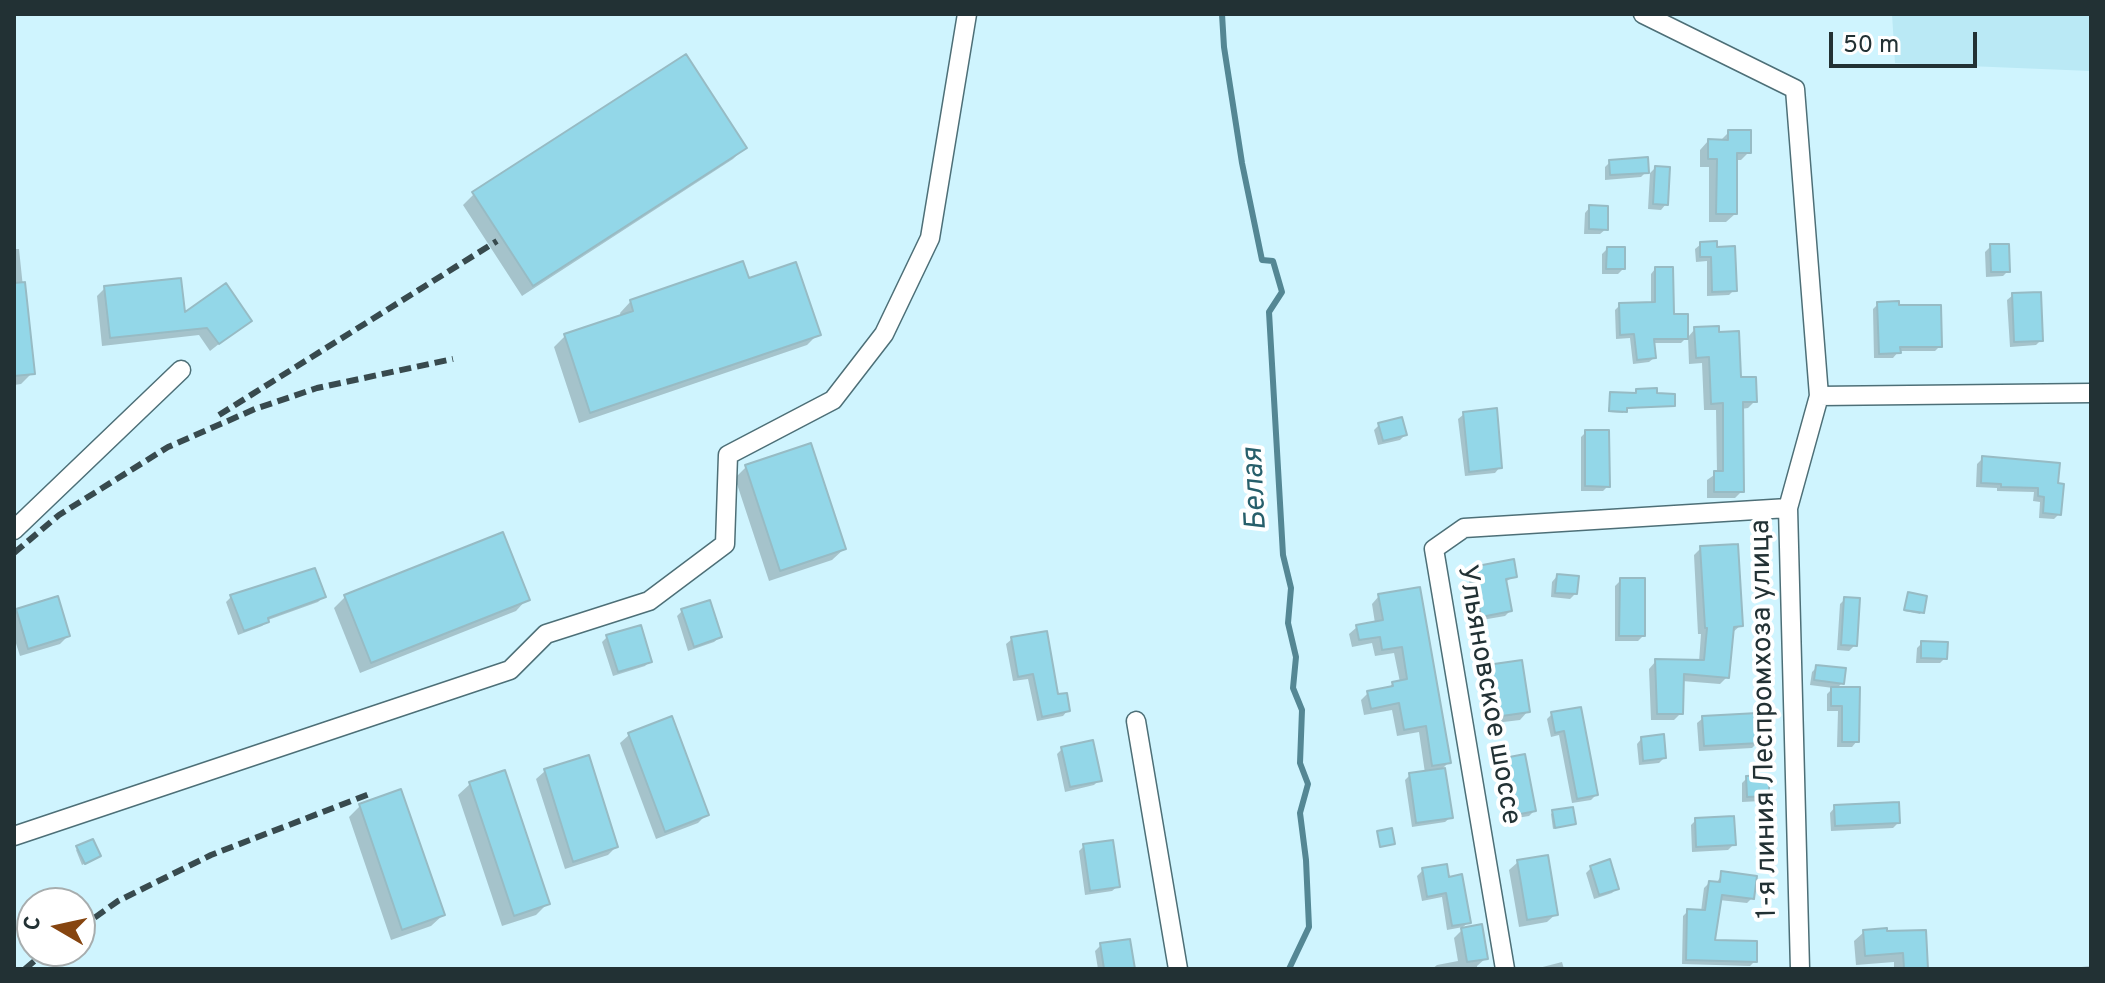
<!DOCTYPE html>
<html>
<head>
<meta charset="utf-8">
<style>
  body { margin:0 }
  #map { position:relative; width:2105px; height:983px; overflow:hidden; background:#cff4fe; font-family:Overpass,sans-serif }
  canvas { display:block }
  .frame { position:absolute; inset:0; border:16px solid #223134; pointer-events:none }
  .north { position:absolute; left:16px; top:887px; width:80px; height:80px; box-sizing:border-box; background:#fff; border:2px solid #a7adae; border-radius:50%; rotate:279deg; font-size:22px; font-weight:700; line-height:32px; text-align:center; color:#223134 }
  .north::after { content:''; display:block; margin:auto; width:28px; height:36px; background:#864510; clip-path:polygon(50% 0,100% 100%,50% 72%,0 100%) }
  .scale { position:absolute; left:1829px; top:32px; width:148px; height:36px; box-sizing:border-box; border:4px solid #223134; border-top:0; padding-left:10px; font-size:24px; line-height:28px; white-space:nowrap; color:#223134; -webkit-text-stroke:6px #fff; paint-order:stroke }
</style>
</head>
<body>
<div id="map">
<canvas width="2105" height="983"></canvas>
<div class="frame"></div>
<div class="north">С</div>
<div class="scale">50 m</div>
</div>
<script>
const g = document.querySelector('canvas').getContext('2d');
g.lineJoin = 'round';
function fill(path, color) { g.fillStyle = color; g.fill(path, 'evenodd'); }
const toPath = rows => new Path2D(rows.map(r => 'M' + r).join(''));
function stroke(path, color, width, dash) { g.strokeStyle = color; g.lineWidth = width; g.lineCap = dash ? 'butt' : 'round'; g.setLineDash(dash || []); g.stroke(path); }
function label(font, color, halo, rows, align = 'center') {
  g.font = font + ' Overpass,sans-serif'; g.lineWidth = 8; g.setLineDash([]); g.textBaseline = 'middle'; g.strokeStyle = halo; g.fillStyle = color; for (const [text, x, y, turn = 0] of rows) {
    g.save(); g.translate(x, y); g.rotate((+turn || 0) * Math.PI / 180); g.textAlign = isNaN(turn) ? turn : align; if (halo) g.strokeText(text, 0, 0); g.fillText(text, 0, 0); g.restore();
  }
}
const built = toPath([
  [1892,14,2091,14,2091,71,1895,63]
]);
const shadow = toPath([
  [1729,132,1749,152,1741,160,1735,160,1735,214,1726,222,1709,222,1709,167,1700,167,1700,150,1708,141,1721,140],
  [744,148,733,159,522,296,463,205,474,194],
  [1610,162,1646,172,1641,177,1605,180,1605,167],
  [1655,168,1666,204,1661,210,1648,209,1650,173],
  [1590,207,1606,229,1600,234,1584,234,1585,213],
  [1715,243,1734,290,1729,295,1707,296,1707,261,1696,262,1695,249,1701,244],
  [1991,246,2008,271,2003,276,1986,277,1985,252],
  [14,249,19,249,32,373,21,384,14,385],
  [1607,249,1623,269,1618,274,1602,274,1602,254],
  [1655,269,1672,316,1686,338,1681,343,1652,343,1654,358,1649,362,1633,364,1630,338,1616,339,1615,310,1620,305,1651,304,1651,274],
  [747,280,818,334,807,345,579,423,554,347,565,336,621,317,620,313,631,301],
  [105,288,183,316,249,320,210,351,199,335,102,346,97,296],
  [2013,295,2041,340,2036,345,2010,347,2007,300],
  [1878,304,1897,307,1940,346,1935,351,1899,351,1893,358,1874,358,1873,309],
  [1695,329,1755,401,1748,408,1741,409,1742,491,1735,498,1707,498,1707,480,1717,473,1716,410,1704,410,1702,363,1689,364,1688,337],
  [1637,391,1655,395,1673,405,1625,409,1623,413,1608,412,1611,394,1634,394],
  [1464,414,1500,467,1495,473,1465,476,1458,419],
  [1379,425,1405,435,1400,440,1378,445,1374,430],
  [1586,432,1608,486,1603,491,1581,491,1581,437],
  [1982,459,2056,485,2059,514,2054,519,2039,518,2040,502,2033,501,2034,492,1997,491,1997,488,1976,487,1977,464],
  [746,467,844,549,832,560,769,581,735,478],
  [1701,548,1741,625,1732,633,1727,677,1720,684,1682,681,1681,713,1674,720,1651,720,1649,669,1656,661,1699,662,1701,634,1698,634,1694,555],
  [1473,569,1515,576,1505,582,1510,611,1505,616,1476,621,1468,574],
  [1557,576,1575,594,1570,599,1551,597,1552,582],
  [1621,580,1643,636,1638,641,1615,641,1615,586],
  [1419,589,1449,762,1443,768,1451,817,1445,822,1412,827,1405,780,1410,775,1425,773,1419,732,1397,736,1392,710,1364,715,1361,700,1368,693,1388,689,1393,683,1400,682,1394,653,1375,656,1372,643,1352,647,1349,634,1357,627,1375,623,1372,604,1379,596],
  [1908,594,1922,612,1920,614,1904,611],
  [346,596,527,599,516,611,360,673,334,608],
  [231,597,323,597,318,602,268,620,262,626,238,635,226,602],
  [1845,599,1855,645,1849,651,1837,650,1840,604],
  [17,611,68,636,60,644,20,656,14,637,14,614],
  [682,611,720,637,714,642,688,651,677,616],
  [607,637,650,661,645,666,613,676,602,642],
  [1012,639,1068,710,1063,716,1037,721,1028,679,1013,681,1006,644],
  [1922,643,1945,658,1940,663,1916,663,1917,648],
  [1488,667,1528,711,1520,720,1487,724,1480,675],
  [1817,667,1842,683,1836,689,1857,741,1852,747,1837,747,1838,711,1827,711,1827,694,1833,688,1810,685,1812,672],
  [1579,709,1596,795,1591,800,1572,803,1559,735,1551,737,1547,719,1552,714],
  [1703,718,1758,742,1752,748,1699,751,1697,723],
  [629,735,706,815,698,823,656,839,620,743],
  [1642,738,1664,758,1659,763,1639,765,1637,744],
  [1062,749,1099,780,1094,785,1065,792,1057,754],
  [1500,761,1534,811,1529,816,1505,820,1495,766],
  [545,771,616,847,608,855,565,869,536,779],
  [503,773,547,904,536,915,502,926,458,795,470,784],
  [1747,778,1767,795,1762,801,1742,802,1742,783],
  [360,806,443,915,431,926,391,940,349,817],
  [1835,807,1898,823,1893,828,1831,831,1830,813],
  [1553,812,1574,823,1553,829,1551,814],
  [1696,820,1734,844,1728,850,1692,852,1691,825],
  [1084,846,1118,886,1112,891,1085,895,1079,851],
  [78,848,96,858,82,865,76,850],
  [1518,862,1556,914,1547,922,1519,927,1509,870],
  [1591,868,1617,888,1612,893,1594,899,1586,873],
  [1423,870,1447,879,1469,922,1463,927,1447,930,1442,897,1422,901,1417,876],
  [1722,874,1752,898,1747,903,1719,900,1713,942,1755,961,1750,966,1682,964,1683,916,1688,911,1701,912,1704,888,1709,883,1716,884],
  [1462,930,1486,958,1477,966,1477,969,1432,969,1437,965,1458,961,1454,938],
  [1864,932,1924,932,1927,969,1894,969,1894,962,1856,965,1854,941],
  [1101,945,1133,969,1098,969,1095,951],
  [1562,962,1564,969,1534,969,1535,969],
  [2091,966,2091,969,2062,969]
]);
const stream = toPath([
  [1222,14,1224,47,1242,163,1262,260,1273,261,1282,292,1269,312,1283,555,1291,588,1288,623,1296,657,1293,688,1302,710,1300,763,1308,784,1300,813,1306,860,1309,927,1289,969]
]);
const building = toPath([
  [686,54,747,148,533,286,472,192,686,54],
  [1728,130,1751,130,1751,153,1737,153,1737,214,1716,214,1717,159,1708,159,1708,139,1728,140,1728,130],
  [1648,157,1649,173,1610,175,1609,160,1648,157],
  [1655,166,1670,167,1668,205,1653,204,1655,166],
  [1589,205,1608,206,1608,230,1589,229,1589,205],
  [1717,241,1717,247,1735,246,1737,291,1712,292,1711,257,1700,257,1700,242,1717,241],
  [1990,244,2009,244,2010,272,1991,272,1990,244],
  [1607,247,1625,247,1625,269,1606,269,1607,247],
  [743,261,749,278,796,262,821,335,590,413,564,334,633,311,630,300,743,261],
  [1655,267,1673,267,1674,314,1688,314,1688,339,1654,339,1656,358,1637,360,1634,334,1620,335,1619,303,1655,302,1655,267],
  [181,278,185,312,226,283,252,321,219,344,207,328,110,338,104,286,181,278],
  [25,282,35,374,14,376,14,283,25,282],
  [2041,292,2043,341,2014,342,2012,293,2041,292],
  [1899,301,1899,305,1941,305,1942,347,1900,347,1901,353,1879,354,1877,302,1899,301],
  [1719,326,1719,332,1739,331,1741,377,1756,377,1757,402,1743,402,1744,492,1714,492,1714,471,1723,471,1723,403,1711,404,1709,357,1696,358,1694,327,1719,326],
  [1657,388,1657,393,1675,394,1675,406,1627,408,1627,412,1609,411,1610,392,1636,393,1636,389,1657,388],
  [1497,408,1502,468,1469,472,1463,412,1497,408],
  [1402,417,1407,435,1383,441,1378,423,1402,417],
  [1585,430,1609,430,1610,487,1585,486,1585,430],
  [811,443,846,549,780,571,745,465,811,443],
  [1982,456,2060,463,2058,483,2064,484,2061,515,2043,513,2044,497,2038,496,2038,488,2001,487,2001,484,1981,483,1982,456],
  [503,532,530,600,371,663,344,595,503,532],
  [1738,544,1743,626,1734,627,1729,678,1684,674,1683,714,1657,714,1655,659,1704,660,1707,628,1705,628,1700,546,1738,544],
  [1514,559,1517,577,1506,579,1512,611,1481,617,1472,567,1514,559],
  [315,568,326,597,268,618,269,622,244,631,230,595,315,568],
  [1557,574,1579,576,1577,594,1555,593,1557,574],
  [1620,578,1645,578,1645,636,1619,636,1620,578],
  [1420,587,1451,763,1432,766,1426,726,1404,730,1399,703,1371,709,1367,691,1393,686,1392,682,1407,679,1402,647,1382,650,1380,637,1359,640,1356,625,1383,620,1378,594,1420,587],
  [1908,592,1927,596,1924,613,1904,610,1908,592],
  [58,596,70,636,28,649,16,609,58,596],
  [1844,597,1860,598,1857,646,1841,645,1844,597],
  [710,600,722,637,694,647,681,609,710,600],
  [641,625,652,662,618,672,606,635,641,625],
  [1047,631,1058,694,1067,693,1070,711,1042,717,1033,674,1018,677,1011,637,1047,631],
  [1921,641,1948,642,1947,659,1921,658,1921,641],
  [1522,660,1530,712,1495,717,1487,665,1522,660],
  [1816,665,1846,668,1844,684,1814,680,1816,665],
  [1831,687,1860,687,1859,742,1842,742,1842,706,1831,706,1831,687],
  [1581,707,1598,795,1577,799,1564,731,1555,733,1551,712,1581,707],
  [1758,713,1760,743,1704,746,1702,716,1758,713],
  [672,716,709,815,665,832,628,733,672,716],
  [1664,734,1666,758,1643,761,1641,737,1664,734],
  [1093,740,1102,781,1070,787,1061,747,1093,740],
  [1525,754,1536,811,1510,816,1499,759,1525,754],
  [589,755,618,847,573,862,544,769,589,755],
  [1445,768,1453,818,1416,823,1409,773,1445,768],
  [505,770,550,904,514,916,469,782,505,770],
  [1769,775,1769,796,1747,797,1746,776,1769,775],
  [401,789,445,915,402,930,359,804,401,789],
  [1899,802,1900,823,1835,826,1834,805,1899,802],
  [1573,807,1576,824,1555,828,1552,810,1573,807],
  [1734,816,1736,845,1696,847,1695,818,1734,816],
  [1392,828,1395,844,1380,847,1377,831,1392,828],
  [93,839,101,856,85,864,76,846,93,839],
  [1113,840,1120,887,1090,891,1083,844,1113,840],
  [1548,855,1558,915,1527,920,1517,860,1548,855],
  [1610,859,1619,889,1599,895,1590,866,1610,859],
  [1447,864,1449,877,1462,874,1471,923,1452,926,1446,893,1427,897,1422,868,1447,864],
  [1721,871,1757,876,1754,899,1722,895,1715,940,1757,941,1757,962,1686,960,1687,909,1705,910,1709,881,1720,882,1721,871],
  [1482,924,1488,959,1467,962,1461,928,1482,924],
  [1887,928,1887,931,1926,930,1928,969,1904,969,1903,953,1865,956,1863,930,1887,928],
  [1130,939,1135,969,1104,969,1100,943,1130,939]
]);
const minor = toPath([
  [1643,14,1795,89,1819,396,1788,508,1800,969],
  [1819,396,2091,393],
  [14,530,181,370],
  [1136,721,1178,969],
  [14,836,510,670,546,634,649,601,725,544,728,455,833,400,884,334,930,238,967,14],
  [1505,969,1434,549,1464,528,1788,508]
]);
const rail = toPath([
  [219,415,497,241],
  [14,553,59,515,168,447,255,409,317,388,453,359],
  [80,928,118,901,211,855,372,793],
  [25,969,46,951]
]);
const streetNames = [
  ["Ульяновское шоссе",1487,695,80],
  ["1-я линия Леспромхоза улица",1766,719,-91]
];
const waterNames = [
  ["Белая",1257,489,-93]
];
fill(built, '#bae9f5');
fill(shadow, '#0003');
stroke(stream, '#548794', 6);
fill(building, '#93d7e8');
stroke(building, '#97bbc4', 2);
stroke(minor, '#4d6f77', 21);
stroke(minor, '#fff', 18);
stroke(rail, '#384a4e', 6, [12, 6]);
label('28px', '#223134', '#fff', streetNames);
label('italic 30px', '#275f6b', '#fff', waterNames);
</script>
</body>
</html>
